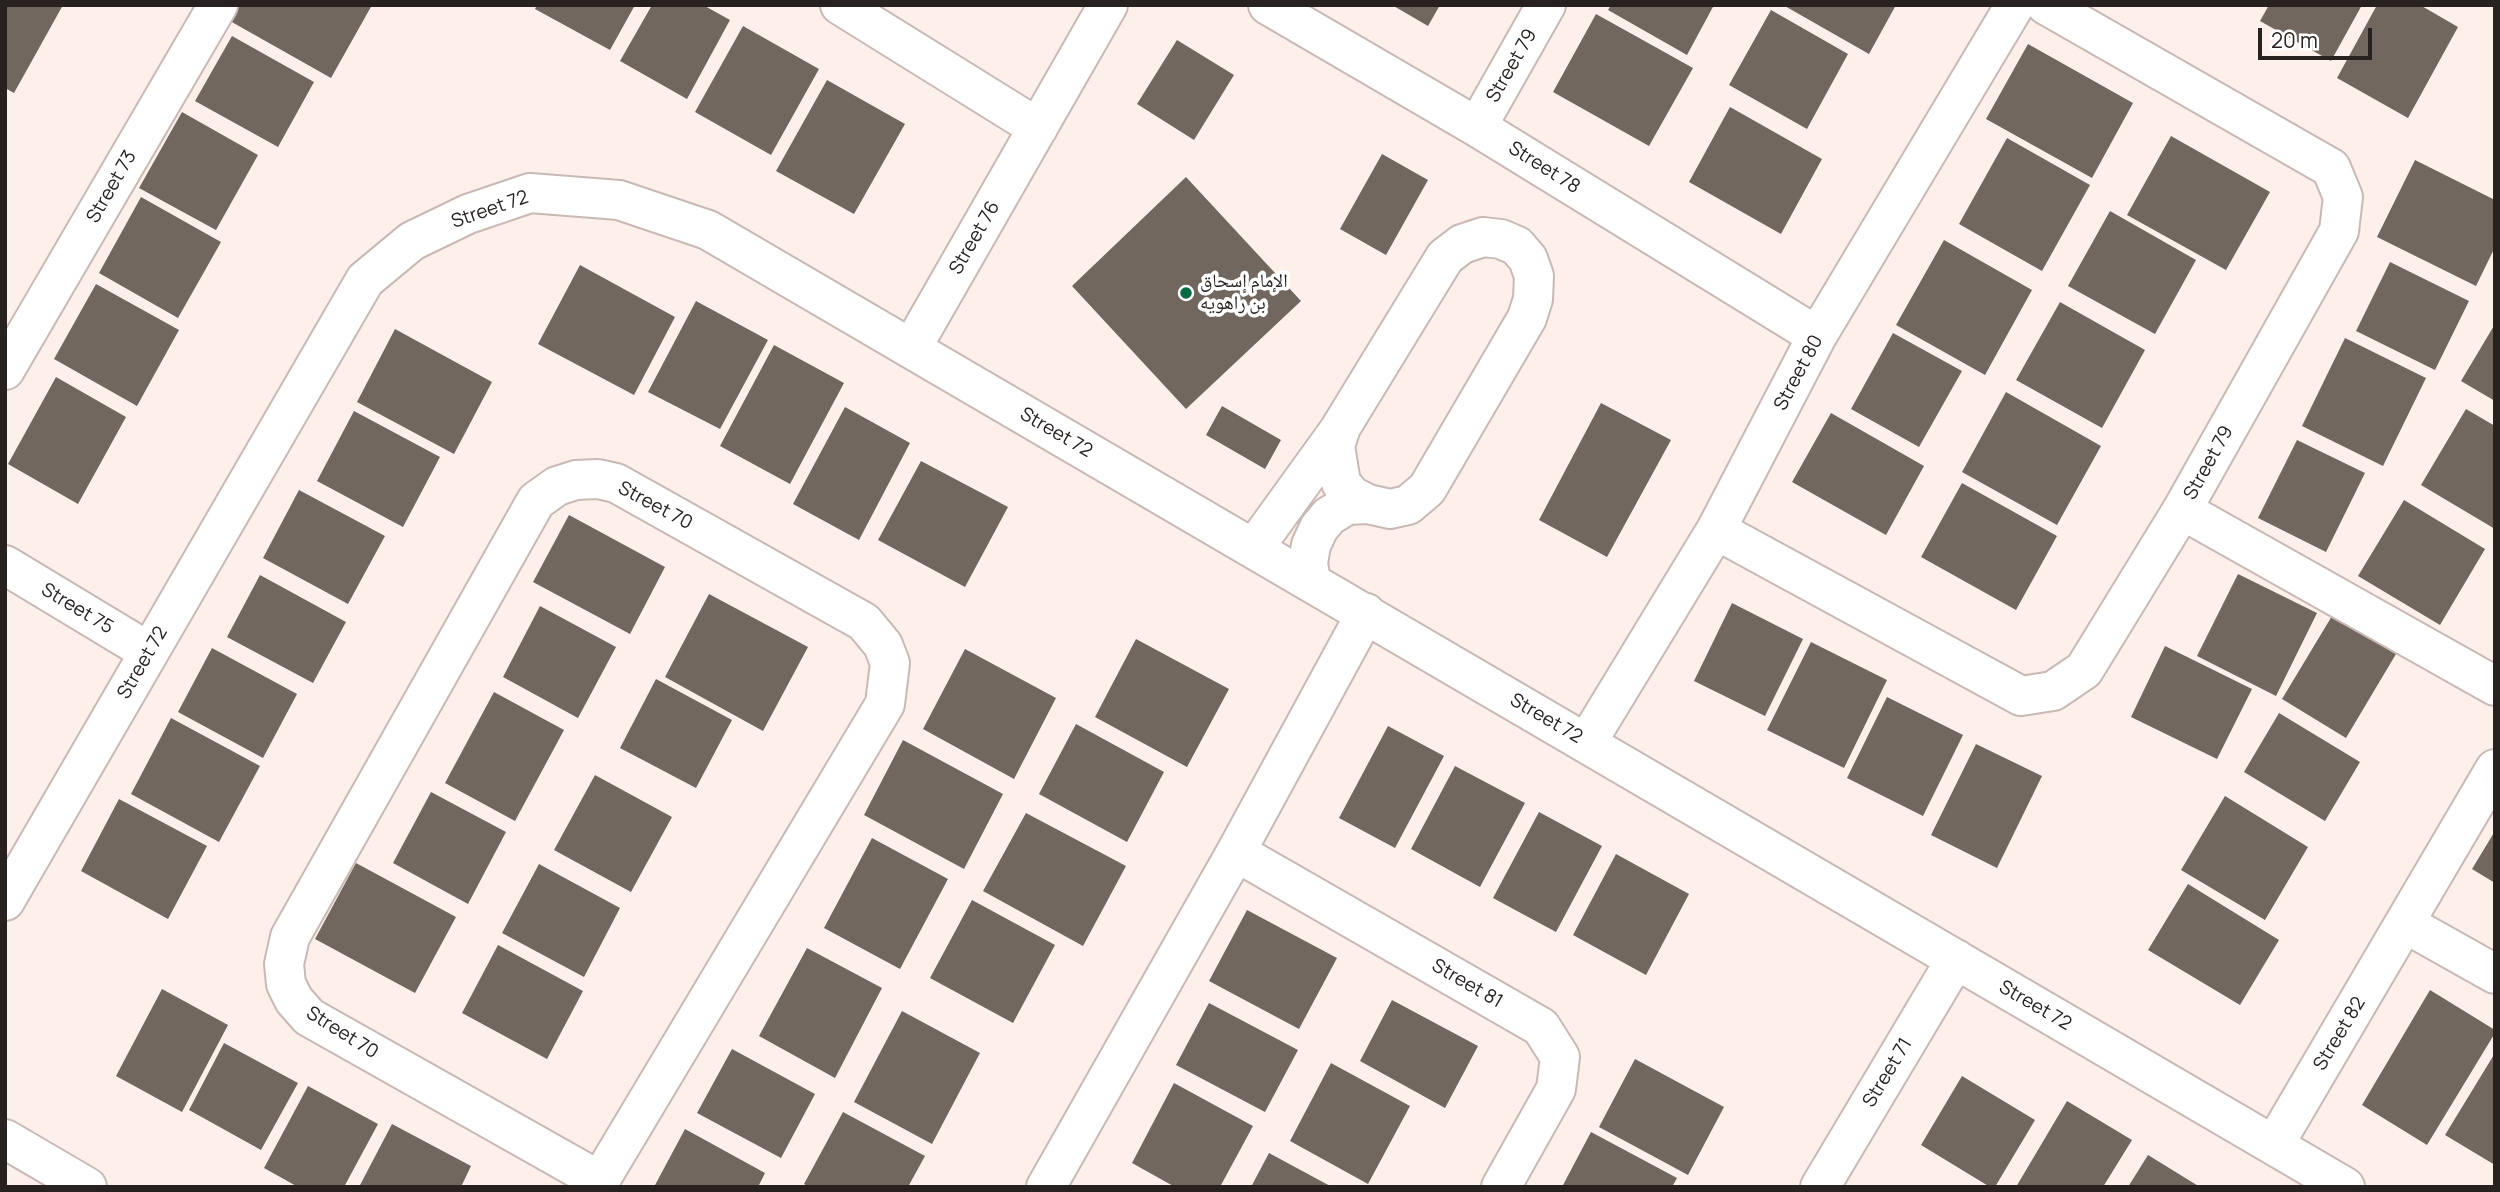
<!DOCTYPE html>
<html>
<head>
<meta charset="utf-8">
<style>
  body { margin:0 }
  #map { position:relative; width:2500px; height:1192px; overflow:hidden; background:#fdf0eb; font-family:Manrope,sans-serif }
  canvas { display:block }
  .frame { position:absolute; inset:0; border:7px solid #27211f; pointer-events:none }
  .scale { position:absolute; left:2258px; top:28px; width:114px; height:32px; box-sizing:border-box; border:4px solid #27211f; border-top:0; padding-left:9px; font-size:21px; line-height:24px; white-space:nowrap; color:#27211f; -webkit-text-stroke:5px #fff; paint-order:stroke }
</style>
</head>
<body>
<div id="map">
<canvas width="2500" height="1192"></canvas>
<div class="frame"></div>
<div class="scale">20 m</div>
</div>
<script>
const g = document.querySelector('canvas').getContext('2d');
g.lineJoin = 'round';
function fill(path, color) { g.fillStyle = color; g.fill(path, 'evenodd'); }
const toPath = rows => new Path2D(rows.map(r => 'M' + r).join(''));
function stroke(path, color, width, dash) { g.strokeStyle = color; g.lineWidth = width; g.lineCap = dash ? 'butt' : 'round'; g.setLineDash(dash || []); g.stroke(path); }
function label(font, color, halo, rows, align = 'center') {
  g.font = font + ' Manrope,"Noto Naskh Arabic",sans-serif'; g.lineWidth = 7; g.setLineDash([]); g.textBaseline = 'middle'; g.strokeStyle = halo; g.fillStyle = color; for (const [text, x, y, turn = 0] of rows) {
    g.save(); g.translate(x, y); g.rotate((+turn || 0) * Math.PI / 180); g.textAlign = isNaN(turn) ? turn : align; if (halo) g.strokeText(text, 0, 0); g.fillText(text, 0, 0); g.restore();
  }
}
const building = toPath([
  [5,5,63,5,14,93,5,88],
  [239,5,372,5,331,78,230,21],
  [537,5,635,5,610,50,535,9],
  [652,5,703,5,730,20,687,99,620,61],
  [1392,5,1440,5,1428,26],
  [1611,5,1714,5,1687,55,1608,10],
  [1783,5,1896,5,1869,54],
  [2269,5,2362,5,2331,61,2260,21],
  [2377,5,2420,5,2458,27,2408,118,2337,78],
  [1771,10,1848,54,1807,129,1729,85],
  [1596,14,1693,68,1649,146,1553,92],
  [743,26,819,69,771,155,695,112],
  [232,36,314,82,278,147,195,101],
  [1177,40,1234,75,1194,140,1137,104],
  [2028,44,2133,103,2092,178,1986,119],
  [827,80,905,124,854,214,776,171],
  [1730,107,1822,159,1781,234,1689,182],
  [182,112,258,155,216,230,139,188],
  [2171,136,2270,192,2226,270,2127,215],
  [2007,138,2090,185,2042,271,1959,224],
  [1382,154,1428,180,1386,255,1340,229],
  [2415,160,2495,200,2495,247,2476,286,2377,237],
  [1186,177,1301,301,1186,409,1072,286],
  [141,197,221,242,178,318,99,273],
  [2110,211,2196,260,2155,334,2068,286],
  [1944,240,2032,290,1985,375,1896,325],
  [2390,262,2469,301,2435,370,2356,331],
  [580,265,675,317,634,395,538,344],
  [96,284,179,330,137,406,54,359],
  [696,301,768,340,720,429,648,392],
  [2060,302,2145,350,2102,428,2016,380],
  [2495,324,2495,401,2461,381],
  [395,329,492,382,454,454,357,402],
  [1893,333,1962,371,1919,447,1851,409],
  [2345,338,2426,378,2383,466,2302,426],
  [774,345,844,383,790,484,720,446],
  [56,377,126,417,78,504,8,464],
  [2006,392,2101,446,2057,525,1962,472],
  [1601,403,1671,440,1607,557,1539,520],
  [1222,406,1281,440,1265,469,1206,435],
  [845,407,910,443,859,540,793,504],
  [2466,409,2495,426,2495,529,2421,485],
  [354,411,440,457,403,527,317,481],
  [1831,413,1924,466,1886,535,1792,482],
  [2297,440,2365,473,2326,552,2258,518],
  [921,461,1008,507,965,587,878,540],
  [1962,483,2057,536,2016,610,1921,557],
  [299,490,385,536,348,604,263,558],
  [2404,500,2485,549,2440,625,2358,576],
  [569,515,665,567,630,634,533,582],
  [2238,574,2317,613,2276,696,2197,656],
  [260,575,346,622,313,683,227,637],
  [709,594,808,647,763,731,665,677],
  [1732,603,1803,639,1765,716,1694,681],
  [540,606,616,647,578,718,503,677],
  [2332,616,2396,654,2346,738,2282,699],
  [1136,639,1229,689,1187,767,1095,717],
  [1811,642,1887,680,1844,768,1767,730],
  [2165,646,2252,689,2217,759,2131,717],
  [212,648,297,694,263,758,178,712],
  [965,649,1056,698,1014,779,923,729],
  [656,679,732,720,696,788,620,748],
  [494,692,564,730,515,821,445,783],
  [1887,697,1963,735,1923,816,1847,778],
  [2279,713,2360,762,2325,821,2244,772],
  [171,718,260,766,219,842,131,794],
  [1076,724,1164,772,1127,842,1039,794],
  [1388,726,1444,756,1395,848,1339,818],
  [903,740,1003,794,964,869,864,815],
  [1976,744,2042,776,1997,868,1931,835],
  [1455,766,1525,803,1480,887,1411,849],
  [595,775,672,817,631,892,554,850],
  [431,792,506,832,468,904,393,863],
  [2225,796,2308,847,2265,920,2181,870],
  [119,799,207,846,168,919,81,871],
  [1539,812,1602,846,1556,932,1493,898],
  [1026,813,1126,866,1083,946,983,891],
  [2495,831,2495,883,2472,869],
  [872,838,948,879,900,969,824,928],
  [1616,854,1689,894,1646,975,1573,935],
  [356,863,456,917,415,993,315,939],
  [539,864,620,908,584,977,502,933],
  [2188,884,2279,940,2240,1005,2148,950],
  [972,900,1055,945,1013,1023,930,978],
  [1247,910,1337,958,1299,1029,1209,981],
  [498,945,583,991,547,1059,462,1013],
  [807,948,882,988,835,1078,759,1036],
  [162,989,228,1025,182,1112,116,1076],
  [2430,990,2495,1030,2495,1033,2427,1145,2362,1105],
  [1392,1000,1478,1046,1445,1108,1360,1061],
  [1209,1003,1298,1050,1265,1112,1176,1065],
  [902,1011,980,1053,932,1144,854,1102],
  [224,1043,298,1083,261,1150,189,1110],
  [732,1049,815,1094,781,1158,697,1113],
  [2495,1053,2495,1165,2445,1135],
  [1635,1059,1724,1107,1688,1175,1599,1127],
  [1331,1063,1410,1106,1368,1184,1290,1141],
  [1962,1076,2035,1120,1995,1187,1990,1187,1921,1145],
  [1174,1083,1253,1126,1220,1187,1175,1187,1132,1163],
  [308,1086,378,1124,344,1187,298,1187,264,1168],
  [2067,1101,2132,1140,2103,1187,2016,1187],
  [843,1112,925,1156,908,1187,809,1187,804,1184],
  [392,1124,471,1166,461,1187,359,1187],
  [685,1129,765,1173,758,1187,654,1187],
  [1591,1132,1677,1178,1672,1187,1562,1187],
  [1269,1153,1332,1187,1251,1187],
  [2148,1155,2200,1187,2128,1187]
]);
const minor = toPath([
  [840,5,1038,128],
  [1268,5,1477,127,1817,336],
  [1477,127,1546,5],
  [1483,237,1501,239,1517,246,1528,259,1534,276,1533,299,1527,318,1427,489,1408,505,1390,509,1368,504,1352,496,1341,483,1335,446,1341,427,1445,257,1462,244,1483,237],
  [911,349,1108,5],
  [5,370,218,5],
  [2182,510,2495,686],
  [1716,530,2021,696,2053,691,2084,670,2182,510,2339,231,2343,197,2331,168,2046,5],
  [1254,548,1340,429],
  [5,565,149,652],
  [1311,581,1308,563,1311,545,1319,528,1329,516,1347,505,1368,504],
  [1587,742,1716,530,1817,336,2015,5],
  [1236,852,1541,1027,1560,1057,1556,1089,1501,1187],
  [5,901,365,280,412,241,468,214,530,193,619,200,708,230,2345,1187],
  [2406,924,2495,974],
  [5,1139,87,1187],
  [2274,1145,2495,769],
  [596,1187,885,704,890,663,883,645,864,622,616,483,598,479,576,480,557,486,536,501,290,937,284,964,286,984,294,1000,309,1017,600,1181],
  [1046,1187,1236,852,1366,613],
  [1820,1187,1956,959]
]);
const markers = [
  [1186,293,7,"#086b41"]
];
const streetNames = [
  ["Street 79",1512,66,-60],
  ["Street 78",1544,168,32],
  ["Street 73",112,187,-60],
  ["Street 72",490,210,-19],
  ["Street 76",975,238,-60],
  ["Street 80",1799,373,-62],
  ["Street 72",1056,433,30],
  ["Street 79",2209,463,-61],
  ["Street 70",655,506,28],
  ["Street 75",77,609,31],
  ["Street 72",143,663,-60],
  ["Street 72",1546,719,30],
  ["Street 81",1467,984,30],
  ["Street 72",2035,1006,30],
  ["Street 70",342,1033,32],
  ["Street 82",2340,1034,-59],
  ["Street 71",1888,1073,-59]
];
const poiNames = [
  ["الإمام إسحاق",1200,282],
  ["بن راهويه",1200,304]
];
fill(building, '#71675e');
stroke(minor, '#c9b9b4', 42);
stroke(minor, '#fff', 38);
for (const [x, y, r, color] of markers) { const dot = new Path2D(); dot.arc(x, y, r, 0, 2 * Math.PI); g.fillStyle = color; g.fill(dot); stroke(dot, '#fff', 2.5); }
label('19px', '#27211f', '#fff', streetNames);
label('19px', '#27211f', '#fff', poiNames, 'left');
</script>
</body>
</html>
